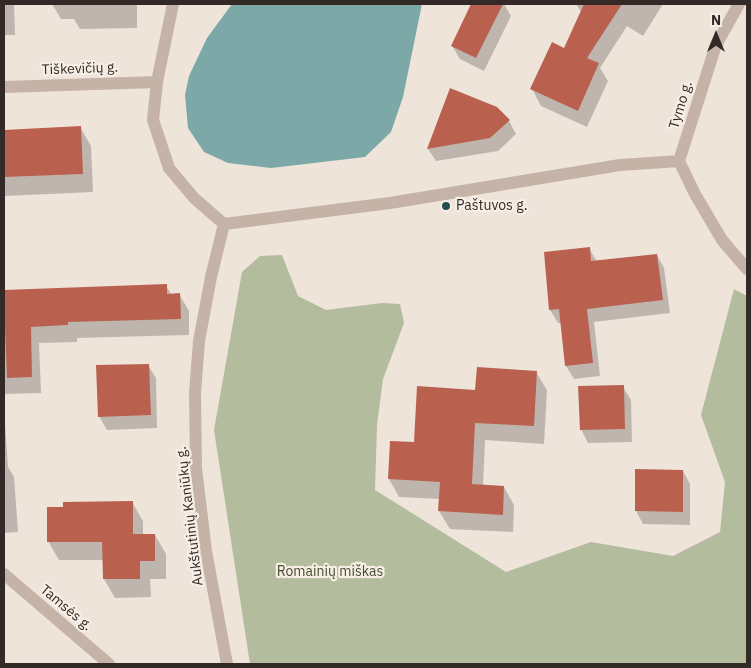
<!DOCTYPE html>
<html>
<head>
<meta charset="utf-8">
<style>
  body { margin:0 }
  #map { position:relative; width:751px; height:668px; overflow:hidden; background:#eee4da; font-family:"IBM Plex Sans",sans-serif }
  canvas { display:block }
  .frame { position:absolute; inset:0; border:5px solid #332a27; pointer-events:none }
  .north { position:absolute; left:691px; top:10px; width:50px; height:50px; -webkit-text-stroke:4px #f7eee6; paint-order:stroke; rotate:0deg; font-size:14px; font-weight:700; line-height:20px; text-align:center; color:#332a27 }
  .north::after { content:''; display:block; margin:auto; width:18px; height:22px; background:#332a27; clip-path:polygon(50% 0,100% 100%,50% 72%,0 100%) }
</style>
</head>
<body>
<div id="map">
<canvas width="751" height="668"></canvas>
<div class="frame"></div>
<div class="north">N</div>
</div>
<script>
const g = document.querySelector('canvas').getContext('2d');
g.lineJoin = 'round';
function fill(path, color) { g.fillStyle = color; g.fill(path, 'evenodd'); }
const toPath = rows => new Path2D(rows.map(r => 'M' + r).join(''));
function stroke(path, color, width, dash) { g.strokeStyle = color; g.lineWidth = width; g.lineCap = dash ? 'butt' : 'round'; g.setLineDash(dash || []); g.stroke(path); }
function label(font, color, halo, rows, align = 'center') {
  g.font = font + ' "IBM Plex Sans",sans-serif'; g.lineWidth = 4.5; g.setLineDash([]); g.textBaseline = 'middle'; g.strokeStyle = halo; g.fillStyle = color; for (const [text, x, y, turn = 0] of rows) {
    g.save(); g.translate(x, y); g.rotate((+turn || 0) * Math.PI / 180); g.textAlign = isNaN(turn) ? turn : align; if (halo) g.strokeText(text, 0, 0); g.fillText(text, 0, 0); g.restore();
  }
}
const green = toPath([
  [282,255,298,296,326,310,382,303,400,304,404,323,383,379,377,425,375,490,506,572,591,542,673,556,720,532,725,482,701,415,734,289,747,296,747,664,250,664,214,430,242,272,260,256]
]);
const water = toPath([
  [232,4,422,4,403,97,391,132,365,157,271,168,228,163,204,152,188,128,185,95,189,76,207,38]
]);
const shadow = toPath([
  [4,4,14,4,15,35,4,35],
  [52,4,137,4,137,28,80,29,74,19,61,19],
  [473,4,504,4,511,16,484,71,460,59,452,46],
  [576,4,663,4,643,36,627,26,600,68,608,81,587,127,541,106,532,89,565,49,582,13],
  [509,121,516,134,498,151,436,161,428,149],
  [80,127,91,146,93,192,4,196,4,131],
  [589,248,597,262,657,255,664,268,670,313,594,322,600,376,574,379,566,366,562,323,558,323,550,310],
  [166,286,172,295,179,294,189,311,189,335,77,338,77,342,39,343,41,393,4,394,4,291],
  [148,365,156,378,157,428,107,430,99,416],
  [536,372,547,390,544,444,485,440,483,486,504,487,514,505,513,532,450,529,439,511,440,499,399,497,389,479,415,444,477,391],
  [623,387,631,400,632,442,588,443,581,429],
  [4,409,8,467,14,477,18,532,4,533],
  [636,471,683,471,690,484,690,525,643,524,636,511],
  [132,502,143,521,143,535,155,535,166,554,166,579,150,579,151,597,115,598,104,579,104,560,59,560,48,541]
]);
const building = toPath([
  [471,4,503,4,476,58,451,46],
  [584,4,622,4,587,58,599,63,578,111,530,89,552,42,564,48],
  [450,88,497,107,510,120,490,138,427,149],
  [81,126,83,174,4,177,4,130],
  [590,247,591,261,657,254,663,300,587,309,593,363,565,366,559,309,549,310,544,252],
  [167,284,167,294,180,293,181,319,68,322,68,325,31,327,32,377,7,378,5,327,4,327,4,290],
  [149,364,151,415,98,417,96,365],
  [477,367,537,371,534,426,475,423,472,484,504,486,503,515,438,511,440,482,388,479,390,441,414,442,417,386,475,390],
  [624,385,625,429,580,430,578,386],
  [635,469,683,470,683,512,635,511],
  [133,501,133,534,155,534,155,561,140,561,140,579,103,579,102,542,47,542,47,507,63,507,63,502]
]);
const minor = toPath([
  [173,4,157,82,153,120,169,168,194,198,224,224],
  [4,87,157,82],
  [679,161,716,45,739,4],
  [224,224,390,203,620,165,679,161,695,194,722,240,747,269],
  [224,224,211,277,199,341,195,393,196,468,206,551,227,664],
  [4,574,109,664]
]);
const markers = [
  [446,206,5,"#214f4f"]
];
const streetNames = [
  ["Tiškevičių g.",80,69,-2],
  ["Tymo g.",681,105,-73],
  ["Aukštutinių Kaniūkų g.",190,516,-97],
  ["Tamsės g.",66,608,40]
];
const poiNames = [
  ["Paštuvos g.",456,206]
];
const parkNames = [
  ["Romainių miškas",330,572]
];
fill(green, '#b3bc9c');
fill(water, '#7ca8a7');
fill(shadow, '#0003');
fill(building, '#b9614e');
stroke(minor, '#c5b3a8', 12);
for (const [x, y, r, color] of markers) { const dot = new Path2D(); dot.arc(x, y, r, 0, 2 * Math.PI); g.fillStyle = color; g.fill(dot); stroke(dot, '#f7eee6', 2); }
label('14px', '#332a27', '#f7eee6', streetNames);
label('14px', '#332a27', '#f7eee6', poiNames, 'left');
label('14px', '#444e2e', '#f7eee6', parkNames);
</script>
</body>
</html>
